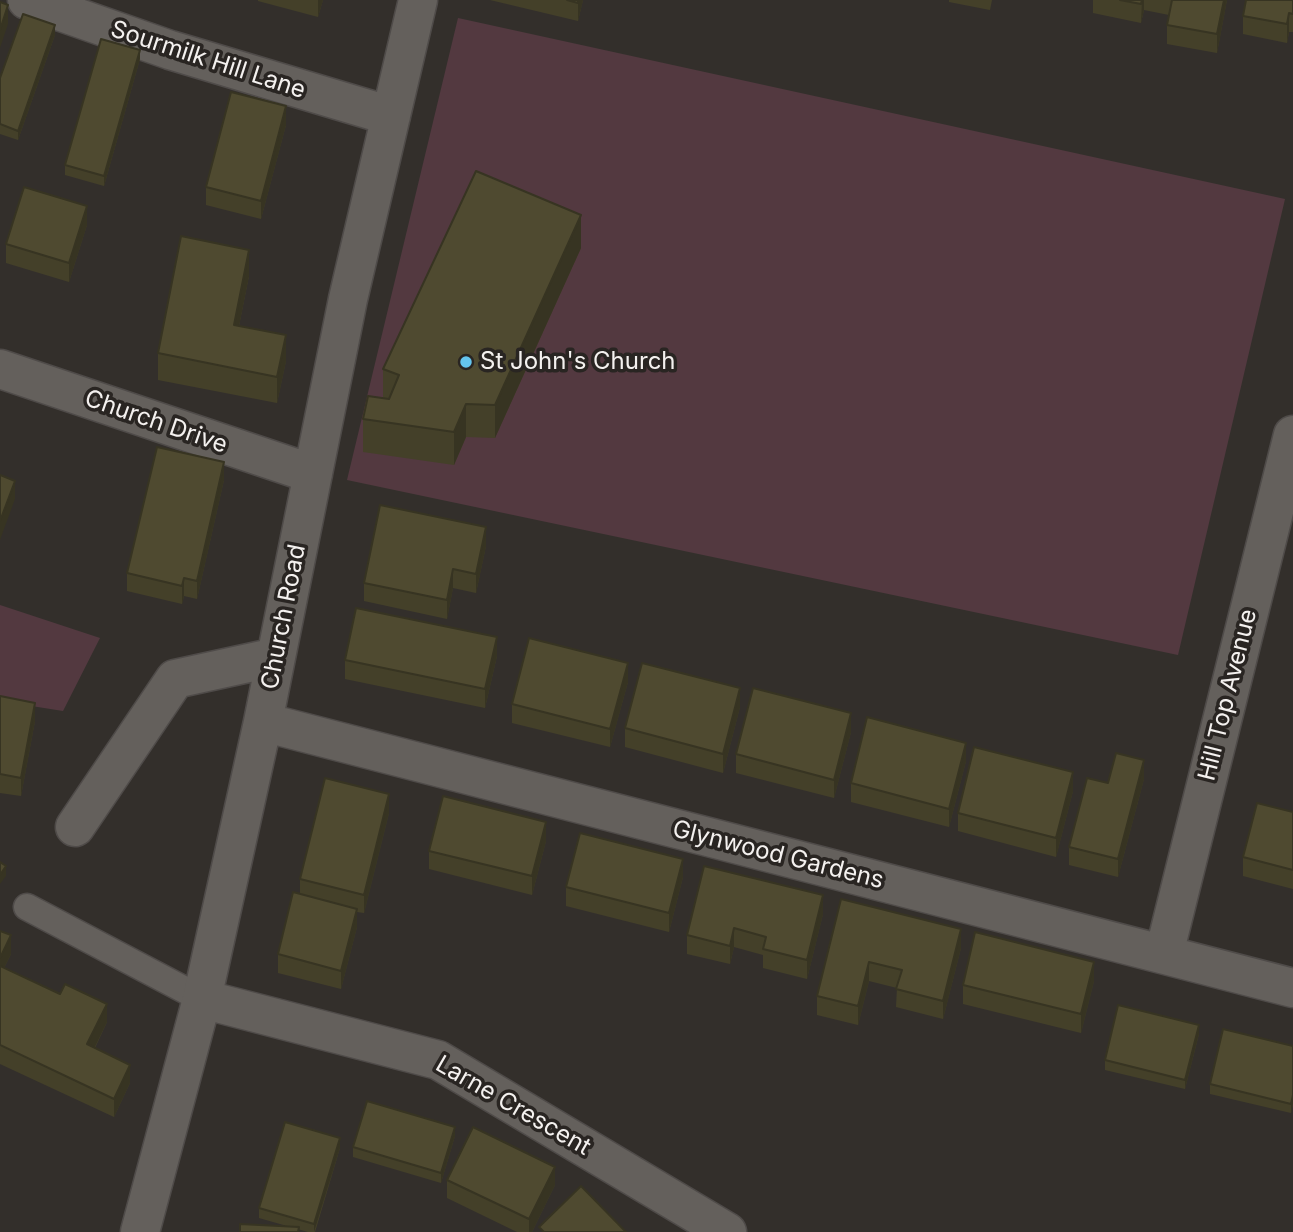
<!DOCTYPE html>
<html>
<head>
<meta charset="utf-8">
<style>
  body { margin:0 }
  canvas { display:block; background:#332f2b }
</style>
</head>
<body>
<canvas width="1293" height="1232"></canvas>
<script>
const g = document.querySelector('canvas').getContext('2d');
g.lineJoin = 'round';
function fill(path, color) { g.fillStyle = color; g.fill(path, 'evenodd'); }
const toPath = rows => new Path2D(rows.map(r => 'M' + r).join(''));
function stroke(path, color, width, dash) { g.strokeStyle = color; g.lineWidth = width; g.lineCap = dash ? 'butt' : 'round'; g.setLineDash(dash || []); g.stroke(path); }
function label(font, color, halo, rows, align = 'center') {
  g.font = font + ' Inter,sans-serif'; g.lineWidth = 7; g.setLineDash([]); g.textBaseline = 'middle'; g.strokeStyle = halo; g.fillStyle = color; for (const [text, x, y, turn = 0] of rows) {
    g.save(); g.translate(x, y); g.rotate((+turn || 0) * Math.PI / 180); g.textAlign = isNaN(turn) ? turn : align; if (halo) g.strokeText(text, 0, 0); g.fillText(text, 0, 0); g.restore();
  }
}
const green = toPath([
  [458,18,1285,199,1178,655,347,480],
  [0,605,100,638,63,711,0,701]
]);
const service = toPath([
  [27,907,202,999]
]);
const minor = toPath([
  [27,0,170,50,391,116],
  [0,369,313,474],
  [263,722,1293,988],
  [75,827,175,679,276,657],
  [1164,954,1293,435],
  [202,999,438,1060,727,1232],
  [140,1232,202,999,263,722,348,299,418,0]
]);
const wall = toPath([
  [258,0,323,0,318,17,258,1],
  [490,0,583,0,578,21],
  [949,0,992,0,990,10,949,2],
  [1093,0,1227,0,1217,53,1167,44,1167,25,1169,15,1144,10,1141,23,1093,13],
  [1293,0,1293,32,1289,32,1287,43,1243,34,1243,16],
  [55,35,18,140,0,134,0,78],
  [140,59,104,186,65,175,65,165],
  [286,125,261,219,206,205,206,187],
  [87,225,69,282,6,263,6,244],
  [581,248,495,438,466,437,454,465,363,452,363,419,383,398,383,369],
  [249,276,239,326,286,361,277,403,158,380,158,353],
  [224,480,197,599,184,596,182,604,127,591,127,573],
  [486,546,476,593,453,588,447,619,364,601,364,583],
  [497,656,485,708,345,679,345,660],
  [628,682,610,747,512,723,512,704],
  [0,696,35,721,21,796,0,793],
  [740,707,723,773,625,747,625,728],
  [851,732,834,798,736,773,736,754],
  [966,761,949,827,851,802,851,783],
  [1144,779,1118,877,1069,865,1069,847,1108,783],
  [1073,791,1056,857,958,831,958,813],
  [1293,812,1293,889,1243,876,1243,857],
  [389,813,364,913,357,912,357,927,341,989,278,973,278,954,300,894,300,879],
  [546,841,532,895,429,869,429,851],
  [683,877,669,932,566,906,566,887],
  [841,899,961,948,943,1019,896,1007,897,988,869,981,858,1025,817,1015,817,996],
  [823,914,807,979,763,968,763,955,734,947,730,964,687,954,687,935],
  [0,931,11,954,4,968,107,1022,95,1048,130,1083,114,1117,0,1064],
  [1094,981,1081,1033,963,1004,963,985],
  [1199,1034,1185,1089,1105,1070,1105,1060],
  [1293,1046,1293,1104,1291,1113,1210,1094,1210,1084],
  [455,1136,441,1183,353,1157,353,1147],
  [340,1148,315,1232,308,1232,259,1218,259,1208],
  [447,1180,555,1185,532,1232,517,1232,447,1198]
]);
const shadedWall = toPath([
  [318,0,323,0,318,17],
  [578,0,583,0,578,21],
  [1142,0,1144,0,1144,10,1141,23],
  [1224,0,1227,0,1217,53,1217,34],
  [8,5,8,24,0,48,0,30],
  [1289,13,1289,32,1287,43,1287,24],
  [55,25,55,35,18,140,18,131],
  [140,50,140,59,104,186,104,176],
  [286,106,286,125,261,219,261,201],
  [87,206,87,225,69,282,69,263],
  [581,215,581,248,495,438,495,405],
  [249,250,249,276,234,351,234,325],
  [286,335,286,361,277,403,277,377],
  [466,404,466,437,454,465,454,432],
  [224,462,224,480,197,599,197,581],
  [15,481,15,499,0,540,0,521],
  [486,527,486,546,476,593,476,574],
  [453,569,453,588,447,619,447,600],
  [184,578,184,596,182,604,182,586],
  [497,637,497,656,485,708,485,689],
  [628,663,628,682,610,747,610,729],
  [740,688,740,707,723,773,723,754],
  [35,703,35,721,21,796,21,778],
  [851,713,851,732,834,798,834,780],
  [966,743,966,761,949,827,949,809],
  [1144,760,1144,779,1118,877,1118,859],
  [1073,772,1073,791,1056,857,1056,838],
  [389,794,389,813,364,913,364,895],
  [546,822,546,841,532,895,532,876],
  [683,859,683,877,669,932,669,913],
  [6,866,6,876,0,884,0,875],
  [823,895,823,914,807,979,807,960],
  [357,909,357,927,341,989,341,971],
  [734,928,734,947,730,964,730,946],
  [961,929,961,948,943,1019,943,1001],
  [11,935,11,954,0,976,0,958],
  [869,962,869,981,858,1025,858,1006],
  [1094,962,1094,981,1081,1033,1081,1014],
  [107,1004,107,1022,87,1063,87,1044],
  [1199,1025,1199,1034,1185,1089,1185,1080],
  [130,1065,130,1083,114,1117,114,1099],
  [1293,1095,1293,1104,1291,1113,1291,1104],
  [455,1127,455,1136,441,1183,441,1173],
  [340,1138,340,1148,314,1232,314,1224],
  [555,1167,555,1185,532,1232,529,1232,529,1219]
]);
const building = toPath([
  [567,0,578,0,578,3,567,0],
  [1120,0,1142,0,1141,4,1120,0],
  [1172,0,1224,0,1217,34,1167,25,1172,0],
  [1246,0,1293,0,1293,14,1289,13,1287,24,1243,16,1246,0],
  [0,2,8,5,0,30,0,2],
  [23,14,55,25,18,131,0,124,0,78,23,14],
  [101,39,140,50,104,176,65,165,101,39],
  [231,92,286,106,261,201,206,187,231,92],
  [476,171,581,215,495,405,466,404,454,432,363,419,368,396,389,399,399,375,383,369,476,171],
  [24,187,87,206,69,263,6,244,24,187],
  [181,236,249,250,234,325,286,335,277,377,158,353,181,236],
  [157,447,224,462,197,581,184,578,182,586,127,573,157,447],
  [0,475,15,481,0,521,0,475],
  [380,505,486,527,476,574,453,569,447,600,364,583,380,505],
  [356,608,497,637,485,689,345,660,356,608],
  [529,638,628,663,610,729,512,704,529,638],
  [642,663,740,688,723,754,625,728,642,663],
  [753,688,851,713,834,780,736,754,753,688],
  [0,696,35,703,21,778,0,774,0,696],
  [867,717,966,743,949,809,851,783,867,717],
  [974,747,1073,772,1056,838,958,813,974,747],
  [1116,753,1144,760,1118,859,1069,847,1087,778,1108,783,1116,753],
  [325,778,389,794,364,895,300,879,325,778],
  [443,796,546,822,532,876,429,851,443,796],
  [1257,803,1293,812,1293,870,1243,857,1257,803],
  [580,833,683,859,669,913,566,887,580,833],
  [0,862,6,866,0,875,0,862],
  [704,866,823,895,807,960,763,949,766,937,734,928,730,946,687,935,704,866],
  [293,892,357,909,341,971,278,954,293,892],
  [841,899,961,929,943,1001,896,989,902,970,869,962,858,1006,817,996,841,899],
  [0,931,11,935,0,958,0,931],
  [975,932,1094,962,1081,1014,963,985,975,932],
  [0,966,60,994,65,984,107,1004,87,1044,130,1065,114,1099,0,1045,0,966],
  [1118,1005,1199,1025,1185,1080,1105,1060,1118,1005],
  [1223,1029,1293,1046,1293,1095,1291,1104,1210,1084,1223,1029],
  [367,1101,455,1127,441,1173,353,1147,367,1101],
  [285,1122,340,1138,314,1224,259,1208,285,1122],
  [473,1127,555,1167,529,1219,447,1180,473,1127],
  [581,1186,626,1232,544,1232,539,1227,581,1186],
  [240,1224,299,1227,298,1232,240,1232,240,1224]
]);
const markers = [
  [466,362,7,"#64c5ee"]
];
const streetNames = [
  ["Sourmilk Hill Lane",208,60,18],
  ["Church Drive",156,422,19],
  ["Church Road",284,617,-79],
  ["Hill Top Avenue",1228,695,-76],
  ["Glynwood Gardens",778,855,14],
  ["Larne Crescent",513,1106,30]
];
const poiNames = [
  ["St John's Church",480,362]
];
fill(green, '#533940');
stroke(service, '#4f4b49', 29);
stroke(minor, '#4f4b49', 41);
stroke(service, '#64605c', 26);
stroke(minor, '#64605c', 38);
fill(wall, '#444029');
fill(shadedWall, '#373422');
fill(building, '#4f4a30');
stroke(building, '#373422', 2);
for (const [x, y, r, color] of markers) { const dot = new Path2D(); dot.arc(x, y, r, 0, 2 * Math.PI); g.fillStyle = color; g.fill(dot); stroke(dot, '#292522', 2.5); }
label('24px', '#f4f1ef', '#292522', streetNames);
label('24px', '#f4f1ef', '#292522', poiNames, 'left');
</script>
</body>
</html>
